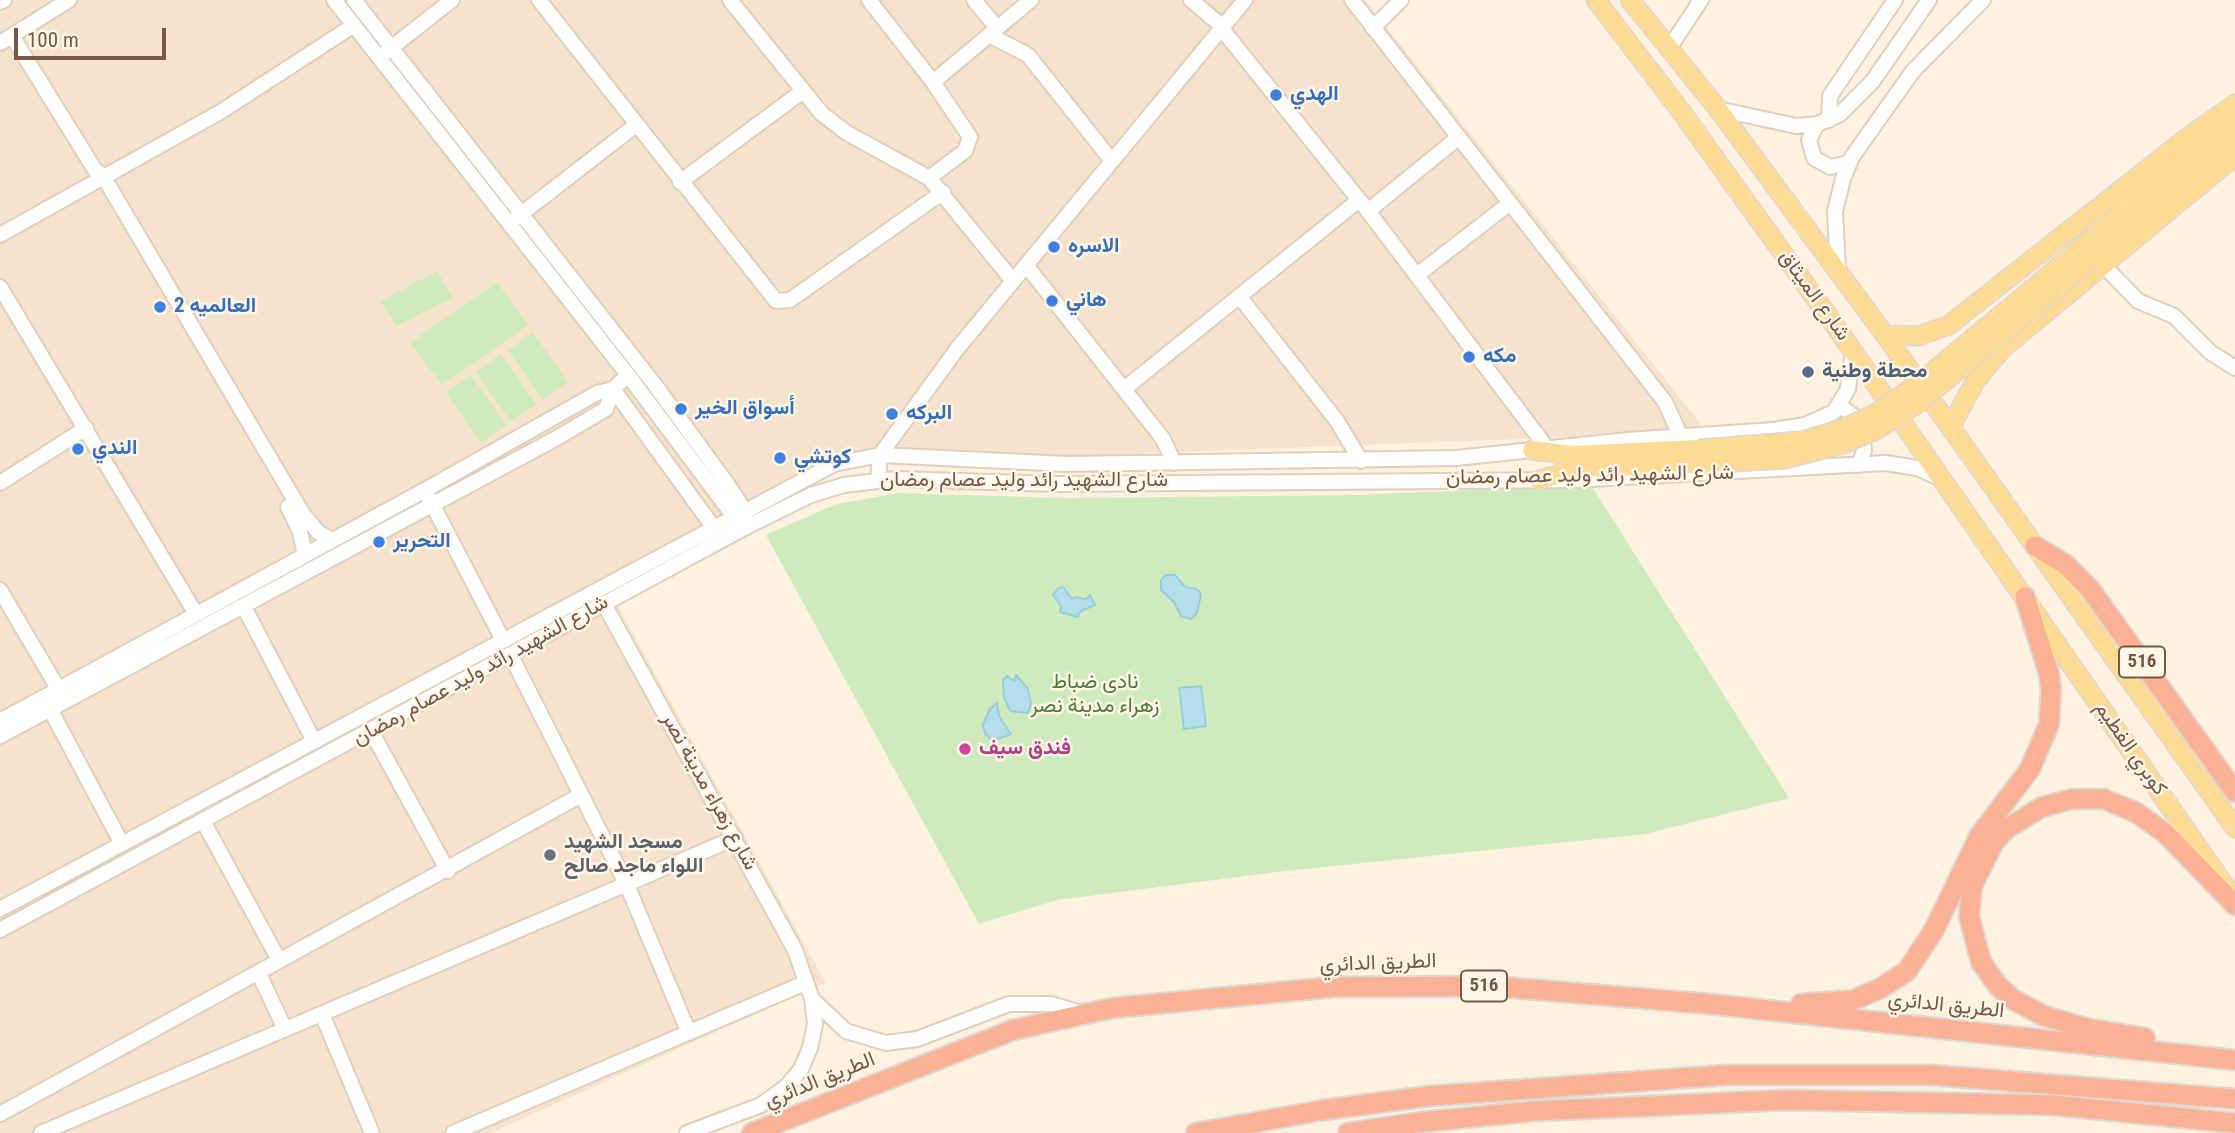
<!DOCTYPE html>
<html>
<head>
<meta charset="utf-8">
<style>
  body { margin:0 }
  #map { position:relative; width:2235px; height:1133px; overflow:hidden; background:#fdf2df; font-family:"Roboto Condensed",sans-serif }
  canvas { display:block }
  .scale { position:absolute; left:14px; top:28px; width:152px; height:32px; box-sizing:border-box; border:4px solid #755846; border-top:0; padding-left:9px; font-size:21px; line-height:24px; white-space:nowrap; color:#755846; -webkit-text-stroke:5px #fff6e7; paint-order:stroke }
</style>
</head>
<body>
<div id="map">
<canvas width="2235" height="1133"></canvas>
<div class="scale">100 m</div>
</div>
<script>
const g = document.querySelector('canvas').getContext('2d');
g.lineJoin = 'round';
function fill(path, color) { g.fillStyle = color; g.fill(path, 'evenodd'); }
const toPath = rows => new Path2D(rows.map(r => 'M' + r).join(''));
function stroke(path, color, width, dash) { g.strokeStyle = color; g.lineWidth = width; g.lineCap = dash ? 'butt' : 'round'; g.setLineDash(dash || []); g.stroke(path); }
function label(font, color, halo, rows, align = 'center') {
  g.font = font + ' "Roboto Condensed",Vazirmatn,sans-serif'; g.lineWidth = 5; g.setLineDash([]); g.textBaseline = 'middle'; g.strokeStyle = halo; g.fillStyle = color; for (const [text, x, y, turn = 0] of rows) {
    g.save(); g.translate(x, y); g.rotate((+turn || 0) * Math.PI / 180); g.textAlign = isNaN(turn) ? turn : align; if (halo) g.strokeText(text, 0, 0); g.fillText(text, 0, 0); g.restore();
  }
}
const residential = toPath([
  [0,0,1365,0,1707,432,884,463,842,470,726,522,608,588,826,983,490,1133,0,1133]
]);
const green = toPath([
  [437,271,453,297,397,326,380,301],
  [497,282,528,325,442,385,410,343],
  [533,332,568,382,543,400,508,350],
  [501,354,536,404,511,422,476,372],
  [471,375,506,425,481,443,446,393],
  [1591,485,1789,798,1645,834,1285,871,1057,900,979,924,766,535,836,504,899,493,1066,498,1358,495]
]);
const water = toPath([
  [1166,575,1175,575,1185,587,1197,589,1201,594,1197,613,1191,619,1181,616,1174,602,1161,590,1161,580,1166,575],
  [1063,587,1072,599,1075,597,1086,599,1090,595,1095,605,1081,611,1077,617,1060,612,1061,606,1053,595,1058,588,1063,587],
  [1016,675,1028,689,1031,704,1028,713,1010,711,1004,698,1003,680,1007,676,1014,681,1016,675],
  [1201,686,1206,726,1184,729,1179,688,1201,686],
  [997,703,999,716,1011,734,992,741,985,733,983,725,989,710,997,703]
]);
const minor = toPath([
  [334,0,628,375,738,522],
  [354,0,655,385,728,485,745,511,745,519],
  [539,0,776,301,790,300,943,192],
  [730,0,822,114,847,133,929,178,1013,281],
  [869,0,933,82,970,137,965,151,929,178],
  [974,0,997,28],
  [1191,0,1223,27],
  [1352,0,1665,402,1681,437],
  [0,2,4,0],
  [1221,28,1368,211,1547,448],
  [1373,28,1401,0],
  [989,35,1028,55,1112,161],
  [12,36,95,170,103,176,303,514,318,532,332,540],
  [0,43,69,0],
  [1670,47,1701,0],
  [386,52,452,0],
  [933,82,1031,0],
  [1718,109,1796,126,1817,124,1839,115,1872,82,1929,0],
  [1829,120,1830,96,1895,0],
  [1817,124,1809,140,1814,158,1830,167,1849,163],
  [680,182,803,91],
  [1368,211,1459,137],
  [516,218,636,125],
  [0,235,222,111,354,25],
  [1026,265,1163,439,1174,463],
  [2103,265,2138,301,2174,316,2210,352,2235,368],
  [1838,270,1835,211,1843,179,1852,157,1913,71,1983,0],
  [1417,275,1510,203],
  [0,287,196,614],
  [1239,296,1337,421,1361,461],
  [613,389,714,528],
  [1124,389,1359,200],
  [1839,405,1855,417,1862,429,1864,451,1859,465],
  [878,479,880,455,957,349,1245,0],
  [0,483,86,428],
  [429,498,503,640],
  [288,507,300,532,305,555],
  [0,590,59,690],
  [604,604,795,950,812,999,815,1024,810,1048,801,1069,787,1086,761,1105,687,1133],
  [244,607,314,741],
  [511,656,627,885,689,1033],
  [50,709,122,844],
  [0,721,425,490,597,393,613,389],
  [371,731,448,871],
  [0,736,555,439,606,409,613,389,628,375],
  [203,821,279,960],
  [0,909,834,464,880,455,1067,464,1456,458,1628,440,1773,430,1805,425,1834,412,1848,389,1853,351],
  [0,930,746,527,811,495,844,485,895,479,1058,484,1572,480,1886,463,1917,468,1942,479],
  [258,972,285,1029],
  [812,999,846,1031,886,1043,917,1039,1009,1004,1051,1004,1081,1013],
  [322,1014,372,1133],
  [0,1114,581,795],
  [41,1133,735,838],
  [453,1133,805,983]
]);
const major = toPath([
  [1596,0,1680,110,1831,320,2227,889],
  [1630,0,1718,109,1885,335,2235,828],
  [2081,248,2208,139,2235,119],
  [2091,259,2235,136],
  [1885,335,1919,336,1949,325,2192,134,2235,104],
  [1950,428,1976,380,2003,348,2235,156],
  [1532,450,1571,455,1699,449],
  [1539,480,1580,468,1699,464]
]);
const highway = toPath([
  [2035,546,2065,564,2090,589,2235,792],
  [1801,1004,1853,1000,1881,988,1907,971,1934,930,1980,835,2030,769,2049,724,2051,691,2049,674,2025,597],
  [2145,1038,2090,1029,2044,1016,2014,1000,1998,986,1981,962,1969,916,1972,886,1994,842,2006,829,2042,807,2072,799,2104,799,2137,813,2165,833,2235,905],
  [752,1133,1013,1030,1112,1008,1334,987,1490,986,1710,1004,2235,1060],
  [1196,1133,1323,1110,1430,1096,1727,1075,1932,1075,2235,1099],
  [1348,1133,1422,1122,1535,1111,1787,1100,2053,1105,2235,1123]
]);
const majorBridge = toPath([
  [1699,449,1801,441,1839,430,1875,414,1924,379,2081,248],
  [1699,464,1785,459,1843,444,1876,430,1920,402,2091,259]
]);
const markers = [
  [1276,95,7,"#3f7fe0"],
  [1054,247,7,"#3f7fe0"],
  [1052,301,7,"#3f7fe0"],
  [160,307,7,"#3f7fe0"],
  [1469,357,7,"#3f7fe0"],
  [1808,372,7,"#5c6f8a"],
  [681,409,7,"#3f7fe0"],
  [892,414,7,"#3f7fe0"],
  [78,449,7,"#3f7fe0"],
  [780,458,7,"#3f7fe0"],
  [379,542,7,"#3f7fe0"],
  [965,749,7,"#d1479c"],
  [550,855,7,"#6b7280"]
];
const shields = [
  [2142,662,46],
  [1484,986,46]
];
const shieldNames = [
  ["516",2142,662],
  ["516",1484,986]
];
const shopNames = [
  ["الهدي",1290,95],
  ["الاسره",1068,247],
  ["هاني",1066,301],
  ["العالميه 2",174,307],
  ["مكه",1483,357],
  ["أسواق الخير",695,409],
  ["البركه",906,414],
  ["الندي",92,449],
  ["كوتشي",794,458],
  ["التحرير",393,542]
];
const streetNames = [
  ["شارع الميثاق",1814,296,54],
  ["شارع الشهيد رائد وليد عصام رمضان",1590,476,-1],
  ["شارع الشهيد رائد وليد عصام رمضان",1024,481],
  ["شارع الشهيد رائد وليد عصام رمضان",481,671,-29],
  ["كوبري الفطيم",2130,749,55],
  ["شارع زهراء مدينة نصر",709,792,61],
  ["الطريق الدائري",1378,964,-2],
  ["الطريق الدائري",1946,1006,6],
  ["الطريق الدائري",820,1081,-22]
];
const serviceNames = [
  ["محطة وطنية",1822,372]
];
const parkNames = [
  ["نادى ضباط",1095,683],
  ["زهراء مدينة نصر",1095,707]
];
const hotelNames = [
  ["فندق سيف",979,749]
];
const worshipNames = [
  ["مسجد الشهيد",564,843],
  ["اللواء ماجد صالح",564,867]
];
fill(residential, '#f5e4cd');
fill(green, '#cfebbe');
fill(water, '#b3dee7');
stroke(water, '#99cdd9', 2);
stroke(minor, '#e1cebb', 18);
stroke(major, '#ded7d3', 21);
stroke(highway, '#ded7d3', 23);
stroke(minor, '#fff', 14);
stroke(major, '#ffdb95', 18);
stroke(highway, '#fbb193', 19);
stroke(majorBridge, '#ded7d3', 21, []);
stroke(majorBridge, '#ffdb95', 18);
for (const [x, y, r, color] of markers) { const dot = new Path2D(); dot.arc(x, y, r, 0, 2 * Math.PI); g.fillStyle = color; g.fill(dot); stroke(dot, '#fff6e7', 2.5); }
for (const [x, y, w] of shields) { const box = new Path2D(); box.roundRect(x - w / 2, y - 15.5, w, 31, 5); g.fillStyle = '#fff6e7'; g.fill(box); stroke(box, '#755846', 2); }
label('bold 19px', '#755846', null, shieldNames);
label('bold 21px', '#366cbe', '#fff6e7', shopNames, 'left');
label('21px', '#755846', '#fff6e7', streetNames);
label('bold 21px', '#4e5e75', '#fff6e7', serviceNames, 'left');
label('21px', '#4e7b3d', '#fff6e7', parkNames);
label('bold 21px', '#b23c85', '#fff6e7', hotelNames, 'left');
label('bold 21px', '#5b616d', '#fff6e7', worshipNames, 'left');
</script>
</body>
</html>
